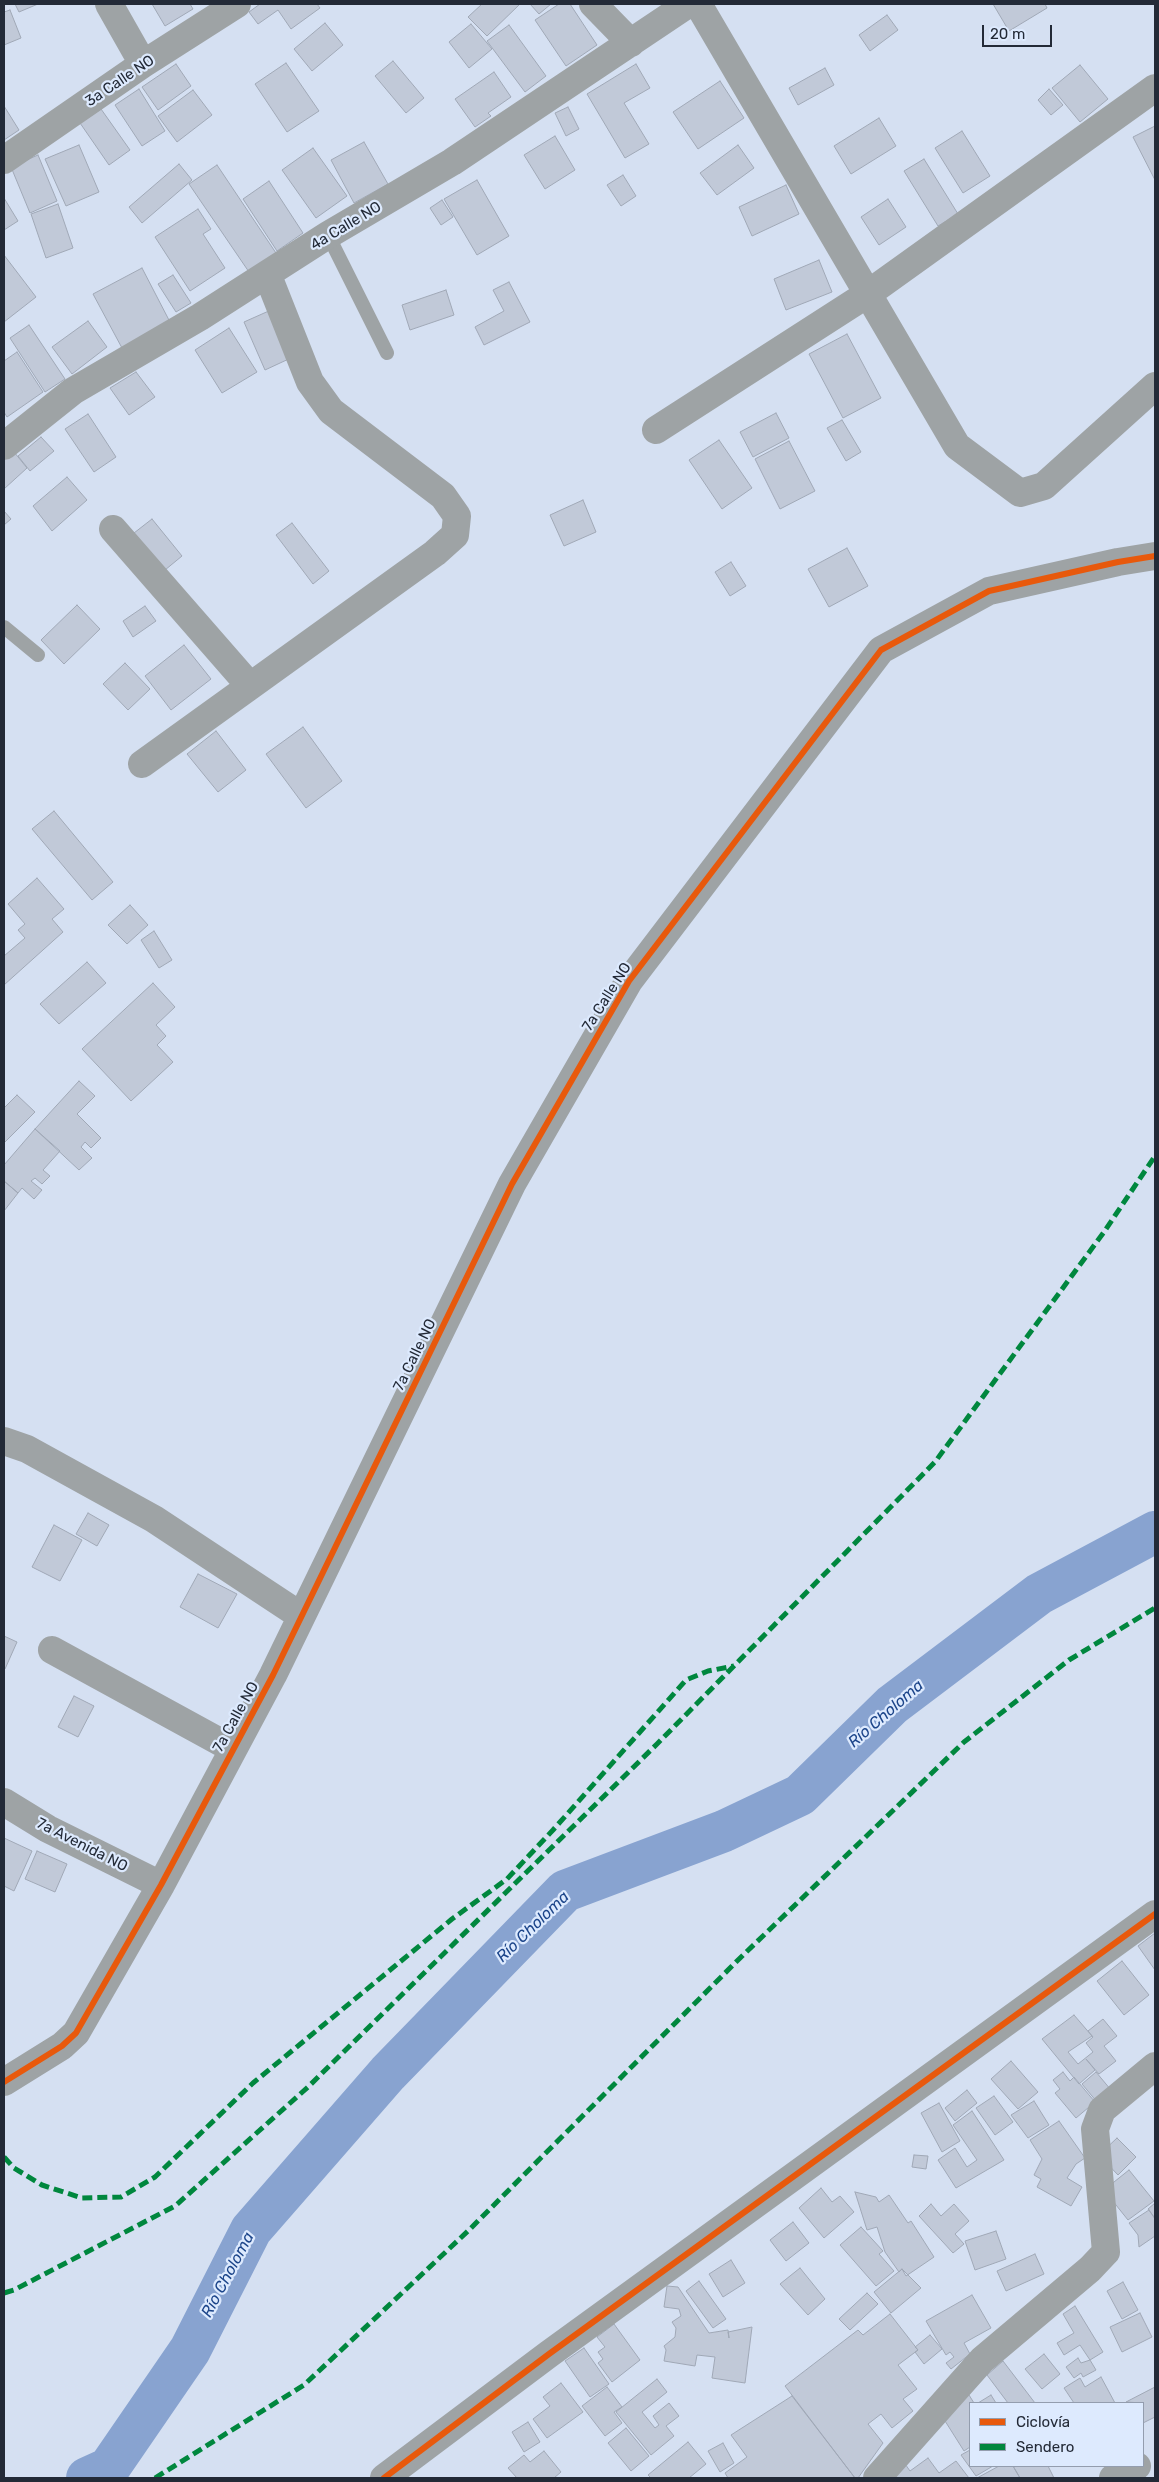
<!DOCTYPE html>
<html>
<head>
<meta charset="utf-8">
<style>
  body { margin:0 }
  #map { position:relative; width:1159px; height:2482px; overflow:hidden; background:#d5e0f2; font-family:Rubik,sans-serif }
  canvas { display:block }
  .frame { position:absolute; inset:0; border:5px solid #232a37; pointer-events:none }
  .legend { position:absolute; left:969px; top:2402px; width:175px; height:65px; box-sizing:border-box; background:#ddeafe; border:1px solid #939dae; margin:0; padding:6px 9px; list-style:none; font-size:15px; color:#232a37 }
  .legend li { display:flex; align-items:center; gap:10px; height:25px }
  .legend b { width:25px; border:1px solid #939dae }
  .scale { position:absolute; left:982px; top:25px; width:70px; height:22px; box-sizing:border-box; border:2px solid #232a37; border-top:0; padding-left:6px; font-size:15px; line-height:18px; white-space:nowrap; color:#232a37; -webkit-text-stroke:4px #ddeafe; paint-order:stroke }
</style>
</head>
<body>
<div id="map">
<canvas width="1159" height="2482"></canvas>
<div class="frame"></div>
<ul class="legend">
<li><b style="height:6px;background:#e8590c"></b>Ciclovía</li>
<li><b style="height:6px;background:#00873e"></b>Sendero</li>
</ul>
<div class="scale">20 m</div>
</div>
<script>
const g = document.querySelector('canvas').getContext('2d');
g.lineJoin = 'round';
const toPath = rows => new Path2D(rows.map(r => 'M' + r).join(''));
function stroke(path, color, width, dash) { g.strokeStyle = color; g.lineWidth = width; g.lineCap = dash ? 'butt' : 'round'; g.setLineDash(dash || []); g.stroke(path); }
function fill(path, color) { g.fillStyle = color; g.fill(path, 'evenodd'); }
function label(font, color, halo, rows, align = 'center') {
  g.font = font + ' Rubik,sans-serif'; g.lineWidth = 4.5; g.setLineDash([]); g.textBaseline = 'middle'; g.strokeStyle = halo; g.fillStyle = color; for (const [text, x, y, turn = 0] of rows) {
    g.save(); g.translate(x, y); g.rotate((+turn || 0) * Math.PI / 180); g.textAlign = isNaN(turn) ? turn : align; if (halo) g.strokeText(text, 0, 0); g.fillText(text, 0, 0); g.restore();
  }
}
const river = toPath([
  [87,2478,109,2468,190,2350,251,2230,388,2073,565,1891,724,1831,800,1795,892,1705,1039,1594,1155,1532]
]);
const building = toPath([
  [15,4,38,4,19,12,15,4],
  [152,4,190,4,193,9,165,26,152,4],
  [260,4,317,4,320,8,291,29,278,10,258,24,249,12,260,4],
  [482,4,520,4,487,36,468,17,482,4],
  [530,4,551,4,539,14,530,4],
  [559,4,570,4,597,45,566,66,535,20,559,4],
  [993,4,1045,4,1047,8,1009,31,993,4],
  [10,10,21,38,4,45,4,12,10,10],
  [887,15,898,30,870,51,859,35,887,15],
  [325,23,343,45,312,71,294,49,325,23],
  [471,24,492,49,469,68,449,42,471,24],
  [509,25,546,76,525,92,487,41,509,25],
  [393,61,424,98,406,113,375,76,393,61],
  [286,63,319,111,287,132,255,84,286,63],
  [176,64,191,86,158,110,142,87,176,64],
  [636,64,650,88,624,103,649,144,625,158,587,94,636,64],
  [1080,65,1108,99,1080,122,1052,88,1080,65],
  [825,68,834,85,798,105,789,88,825,68],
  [494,72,511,97,488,113,491,116,475,127,455,99,494,72],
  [720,81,744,118,698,149,673,112,720,81],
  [139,89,165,131,142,146,115,105,139,89],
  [1049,89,1063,105,1051,115,1038,100,1049,89],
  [193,90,212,115,177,142,158,116,193,90],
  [4,106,19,130,4,140,4,106],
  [568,107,579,129,566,136,555,113,568,107],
  [101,109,130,150,109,165,80,123,101,109],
  [879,118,896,146,851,174,834,146,879,118],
  [1155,126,1155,180,1133,137,1155,126],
  [962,131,990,176,963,193,935,148,962,131],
  [555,136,575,170,545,189,524,155,555,136],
  [364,142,388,184,354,203,331,160,364,142],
  [79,145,99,192,66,206,45,159,79,145],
  [738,145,754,168,717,195,700,173,738,145],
  [313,148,347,196,316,218,282,170,313,148],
  [38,155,57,201,30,213,11,167,38,155],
  [924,159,958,214,938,226,904,171,924,159],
  [179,164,192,180,142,223,129,207,179,164],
  [217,165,276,253,249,272,189,184,217,165],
  [623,175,636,196,621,206,607,185,623,175],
  [477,180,509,236,477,255,444,199,477,180],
  [269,181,303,233,277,251,243,199,269,181],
  [786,185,799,214,752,236,739,207,786,185],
  [4,198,18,221,4,230,4,198],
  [888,199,906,227,879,245,861,217,888,199],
  [442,200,453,217,441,225,430,208,442,200],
  [58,204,73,248,46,258,31,214,58,204],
  [198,209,211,229,203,234,225,268,190,291,155,237,198,209],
  [4,255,36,297,4,322,4,255],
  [819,260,832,292,786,310,774,279,819,260],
  [142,268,170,322,122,348,93,294,142,268],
  [173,275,191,303,176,312,158,284,173,275],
  [509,282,530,322,484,345,475,327,504,311,493,290,509,282],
  [446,290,454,315,410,330,402,305,446,290],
  [271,310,293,357,265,370,244,322,271,310],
  [88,321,107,347,72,374,52,347,88,321],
  [29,325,65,379,45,392,10,338,29,325],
  [229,328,257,372,222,393,195,350,229,328],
  [847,334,881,398,843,418,809,354,847,334],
  [17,352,43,392,7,417,4,412,4,361,17,352],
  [136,372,155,397,129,415,110,388,136,372],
  [776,413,789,438,753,457,740,432,776,413],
  [88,414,116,457,94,472,65,429,88,414],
  [842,420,861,452,846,461,827,428,842,420],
  [41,437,54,451,30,471,18,456,41,437],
  [719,440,752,488,722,509,689,460,719,440],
  [789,441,815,491,780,509,755,459,789,441],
  [10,447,27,468,4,489,4,453,10,447],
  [67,477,87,500,52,531,33,506,67,477],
  [583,500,596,532,564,546,550,515,583,500],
  [4,511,11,519,4,525,4,511],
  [152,519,182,556,165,570,134,533,152,519],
  [292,523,329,571,313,584,276,535,292,523],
  [847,548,868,586,829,607,808,569,847,548],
  [731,562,746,586,730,596,715,572,731,562],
  [77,605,100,629,64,664,41,640,77,605],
  [145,606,156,621,133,637,123,621,145,606],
  [184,645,211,679,171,710,145,676,184,645],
  [125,663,150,689,128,710,103,684,125,663],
  [303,727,342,781,306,808,266,754,303,727],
  [216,731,246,770,218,792,187,754,216,731],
  [54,811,113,882,92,900,32,829,54,811],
  [37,878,64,909,52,919,63,932,4,985,4,956,25,938,18,930,25,924,8,904,37,878],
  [130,905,148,925,127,944,108,925,130,905],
  [154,931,172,960,159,968,141,940,154,931],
  [87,962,106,983,59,1024,40,1004,87,962],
  [153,983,175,1007,156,1025,166,1036,157,1045,173,1062,131,1101,82,1049,153,983],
  [79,1081,95,1096,77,1114,101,1138,91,1148,85,1142,81,1147,92,1158,79,1170,35,1129,79,1081],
  [17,1095,35,1112,4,1143,4,1108,17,1095],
  [35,1129,60,1151,43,1170,50,1176,42,1184,35,1178,31,1181,42,1190,34,1199,22,1188,18,1193,4,1181,4,1165,35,1129],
  [4,1181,18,1193,4,1211,4,1181],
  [88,1513,109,1525,97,1546,76,1534,88,1513],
  [54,1525,82,1540,60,1581,32,1567,54,1525],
  [198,1574,237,1594,218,1628,180,1607,198,1574],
  [4,1636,17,1642,5,1669,4,1668,4,1636],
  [74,1696,94,1706,78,1737,58,1727,74,1696],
  [4,1838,32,1851,14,1891,4,1886,4,1838],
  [37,1851,67,1864,55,1892,25,1879,37,1851],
  [1155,1933,1155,1970,1138,1946,1155,1933],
  [1122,1961,1149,1995,1124,2015,1097,1981,1122,1961],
  [1074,2015,1092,2036,1068,2052,1078,2064,1093,2052,1086,2043,1093,2037,1088,2031,1103,2019,1117,2036,1104,2046,1116,2061,1099,2074,1086,2059,1095,2070,1079,2084,1042,2039,1074,2015],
  [1011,2061,1038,2092,1018,2109,991,2079,1011,2061],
  [1063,2072,1070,2081,1074,2077,1095,2102,1076,2118,1055,2093,1060,2089,1053,2080,1063,2072],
  [1096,2072,1111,2090,1097,2102,1082,2084,1096,2072],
  [967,2090,977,2103,955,2121,945,2108,967,2090],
  [994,2096,1013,2122,995,2135,976,2108,994,2096],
  [1034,2101,1049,2125,1028,2138,1011,2115,1034,2101],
  [939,2103,960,2141,942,2152,921,2113,939,2103],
  [972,2111,1004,2160,956,2188,938,2160,955,2148,967,2167,977,2160,953,2125,972,2111],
  [1059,2121,1085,2158,1076,2164,1067,2178,1082,2187,1071,2206,1037,2187,1041,2179,1034,2175,1042,2159,1030,2140,1059,2121],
  [1117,2138,1136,2157,1118,2175,1099,2155,1117,2138],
  [914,2155,928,2156,926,2169,912,2167,914,2155],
  [1129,2170,1154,2201,1128,2220,1104,2190,1129,2170],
  [821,2188,832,2202,840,2196,854,2212,824,2238,799,2208,821,2188],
  [855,2192,876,2197,879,2202,889,2195,908,2223,911,2221,934,2257,906,2276,902,2269,899,2272,885,2252,877,2227,867,2230,855,2192],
  [1155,2203,1155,2218,1148,2209,1155,2203],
  [931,2204,941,2216,954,2204,969,2221,955,2234,964,2244,953,2253,919,2216,931,2204],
  [1149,2210,1155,2219,1155,2236,1139,2247,1138,2235,1129,2223,1149,2210],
  [793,2222,809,2243,786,2261,770,2240,793,2222],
  [861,2227,883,2251,879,2254,894,2271,876,2286,840,2245,861,2227],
  [996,2231,1006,2259,975,2270,965,2241,996,2231],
  [1035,2254,1044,2274,1006,2291,997,2271,1035,2254],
  [731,2260,745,2283,723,2297,709,2274,731,2260],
  [800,2268,825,2299,808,2315,780,2284,800,2268],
  [902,2269,921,2288,891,2313,874,2292,902,2269],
  [699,2281,726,2319,713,2328,686,2291,699,2281],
  [1123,2282,1138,2310,1122,2319,1107,2291,1123,2282],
  [667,2286,678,2287,709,2333,728,2330,729,2338,728,2332,752,2327,745,2383,712,2378,715,2357,697,2355,695,2366,664,2361,666,2350,664,2346,675,2337,676,2328,672,2322,681,2316,679,2309,664,2307,667,2286],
  [867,2293,878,2304,850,2330,839,2319,867,2293],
  [972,2295,991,2328,964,2343,970,2354,951,2369,946,2363,954,2357,950,2352,946,2355,926,2321,972,2295],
  [1075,2306,1103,2352,1090,2360,1080,2345,1064,2355,1057,2343,1074,2333,1063,2314,1075,2306],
  [1140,2313,1152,2337,1122,2352,1110,2327,1140,2313],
  [890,2314,918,2350,898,2365,917,2389,903,2399,913,2411,892,2428,881,2414,868,2424,883,2443,858,2478,855,2478,785,2386,858,2330,863,2335,890,2314],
  [614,2324,640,2360,612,2382,598,2363,603,2359,598,2352,605,2347,597,2337,614,2324],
  [930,2335,942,2349,924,2364,915,2352,918,2350,915,2347,930,2335],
  [584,2348,609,2384,590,2397,565,2361,584,2348],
  [1044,2354,1060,2374,1042,2389,1025,2369,1044,2354],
  [1078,2358,1081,2363,1090,2360,1096,2370,1083,2377,1081,2373,1074,2378,1066,2367,1078,2358],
  [1003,2361,1035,2403,1008,2403,987,2375,1003,2361],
  [1101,2377,1115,2403,1074,2403,1064,2388,1080,2378,1085,2387,1101,2377],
  [657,2379,667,2392,642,2412,655,2428,659,2425,653,2416,669,2403,679,2416,666,2426,674,2436,651,2455,616,2412,657,2379],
  [561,2383,583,2412,547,2438,533,2419,550,2406,543,2397,561,2383],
  [607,2387,622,2407,614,2412,622,2423,605,2436,582,2406,607,2387],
  [964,2387,974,2403,970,2403,970,2447,964,2451,940,2413,964,2387],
  [1155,2387,1155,2417,1143,2423,1143,2403,1126,2402,1155,2387],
  [991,2395,996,2403,978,2403,991,2395],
  [792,2396,855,2478,728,2478,725,2473,747,2457,731,2435,792,2396],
  [528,2422,540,2442,524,2452,512,2432,528,2422],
  [626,2428,649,2456,631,2471,608,2443,626,2428],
  [688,2442,706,2464,689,2478,651,2478,648,2475,688,2442],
  [723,2443,734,2463,720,2472,708,2451,723,2443],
  [970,2450,970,2466,993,2466,976,2476,961,2455,970,2450],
  [544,2451,561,2472,554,2478,517,2478,508,2468,524,2455,530,2462,544,2451],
  [928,2458,939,2473,956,2461,969,2478,896,2478,890,2471,903,2461,910,2471,928,2458],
  [999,2466,1013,2466,1020,2478,977,2478,999,2466],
  [1013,2466,1048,2466,1054,2478,1020,2478,1013,2466]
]);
const lane = toPath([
  [328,235,387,353],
  [4,627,38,655]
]);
const street = toPath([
  [109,4,143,64],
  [593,4,631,43],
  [698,4,957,446,1020,493,1044,486,1155,386],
  [4,160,143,64,237,4],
  [656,430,869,293,1155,88],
  [4,446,73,391,200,317,328,235,452,162,688,4],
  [113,529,250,686],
  [142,764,435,553,455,535,457,516,443,496,331,411,310,382,268,276],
  [4,1441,27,1449,154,1519,301,1616],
  [52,1650,233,1749],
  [4,1802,48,1829,161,1885],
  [4,2082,62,2046,76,2033,161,1885,273,1675,512,1184,629,981,881,650,989,591,1118,562,1155,556],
  [384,2478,549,2354,1155,1914],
  [877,2478,982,2360,1090,2269,1106,2252,1095,2129,1102,2110,1155,2066],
  [1113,2478,1137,2466]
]);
const quiet = toPath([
  [4,2157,14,2168,42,2185,82,2198,121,2197,155,2177,253,2083,452,1919,507,1879,553,1830,686,1680,708,1671,734,1666],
  [4,2293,14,2290,175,2206,308,2087,657,1744,935,1462,1104,1232,1155,1156],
  [155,2478,304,2385,468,2231,737,1961,964,1742,1069,1660,1155,1608]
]);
const cycleway = toPath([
  [4,2082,62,2046,76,2033,161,1885,273,1675,512,1184,629,981,881,650,989,591,1118,562,1155,556],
  [384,2478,549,2354,1155,1914]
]);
const streetNames = [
  ["3a Calle NO",120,81,-34],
  ["4a Calle NO",346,226,-31],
  ["7a Calle NO",607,997,-58],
  ["7a Calle NO",415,1355,-64],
  ["7a Calle NO",236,1717,-61],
  ["7a Avenida NO",82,1845,27]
];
const waterNames = [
  ["Río Choloma",886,1714,-41],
  ["Río Choloma",533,1927,-44],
  ["Río Choloma",228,2275,-62]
];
stroke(river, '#88a3d0', 42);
fill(building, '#c1c9d8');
stroke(building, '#a0a8b6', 1);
stroke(lane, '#9ea3a5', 14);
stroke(street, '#9ea3a5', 28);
stroke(quiet, '#00873e', 5, [10, 5]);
stroke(cycleway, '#e8590c', 6);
label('15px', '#232a37', '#ddeafe', streetNames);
label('italic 16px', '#1c458a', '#ddeafe', waterNames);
</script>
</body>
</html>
